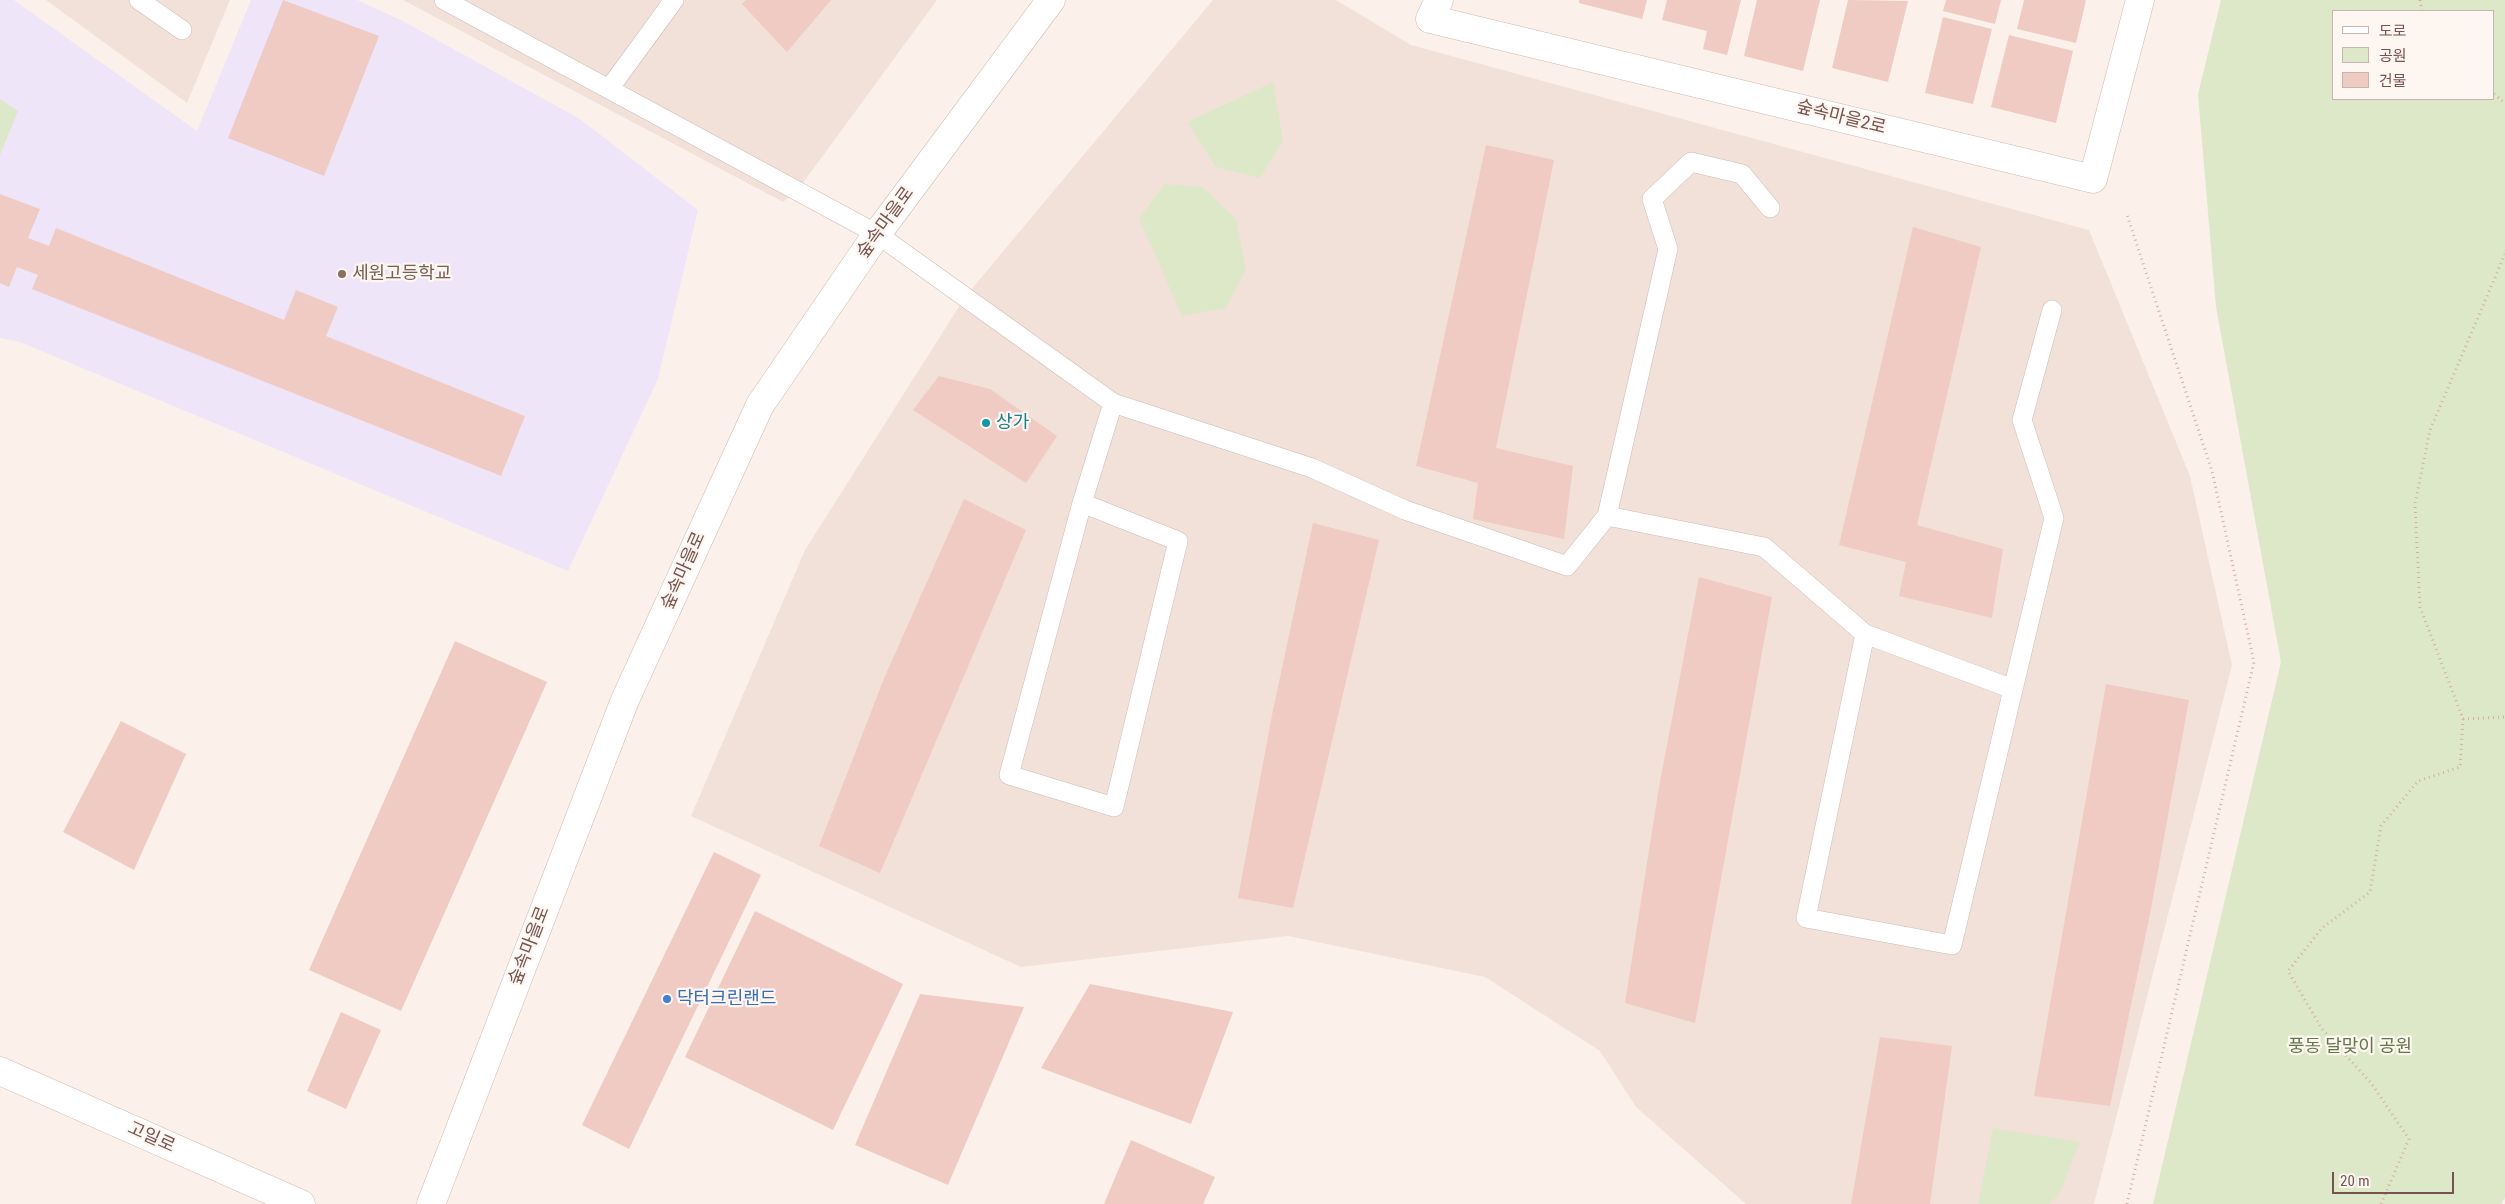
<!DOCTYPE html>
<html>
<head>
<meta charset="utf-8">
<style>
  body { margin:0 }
  #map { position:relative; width:2505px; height:1204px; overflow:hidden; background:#fbf1ea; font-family:"Roboto Condensed","Noto Sans KR",sans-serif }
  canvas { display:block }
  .legend { position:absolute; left:2332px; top:10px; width:162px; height:90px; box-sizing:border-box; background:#fef6f0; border:1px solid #c7b5b0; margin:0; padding:6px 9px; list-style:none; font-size:15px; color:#75544f }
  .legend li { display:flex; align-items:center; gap:10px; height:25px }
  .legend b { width:25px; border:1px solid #c7b5b0 }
  .scale { position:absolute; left:2332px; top:1172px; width:122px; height:22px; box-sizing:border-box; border:2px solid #75544f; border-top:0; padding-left:6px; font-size:15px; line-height:18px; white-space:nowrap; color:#75544f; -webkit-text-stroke:4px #fef6f0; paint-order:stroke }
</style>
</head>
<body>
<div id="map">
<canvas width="2505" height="1204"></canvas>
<ul class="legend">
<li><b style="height:6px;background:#fff"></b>도로</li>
<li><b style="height:14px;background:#dde8c9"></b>공원</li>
<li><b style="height:14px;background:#efcbc3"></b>건물</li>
</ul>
<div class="scale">20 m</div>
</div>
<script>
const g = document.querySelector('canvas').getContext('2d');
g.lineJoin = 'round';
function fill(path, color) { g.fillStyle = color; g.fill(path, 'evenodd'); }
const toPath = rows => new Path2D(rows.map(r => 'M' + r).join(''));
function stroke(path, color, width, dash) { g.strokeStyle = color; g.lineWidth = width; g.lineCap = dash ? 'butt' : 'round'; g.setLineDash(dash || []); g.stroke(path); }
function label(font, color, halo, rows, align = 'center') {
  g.font = font + ' "Roboto Condensed","Noto Sans KR",sans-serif'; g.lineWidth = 4.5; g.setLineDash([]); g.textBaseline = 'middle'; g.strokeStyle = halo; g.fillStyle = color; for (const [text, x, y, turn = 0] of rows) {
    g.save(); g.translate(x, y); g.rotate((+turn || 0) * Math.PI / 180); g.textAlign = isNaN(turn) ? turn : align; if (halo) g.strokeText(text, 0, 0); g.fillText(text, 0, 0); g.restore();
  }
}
const residential = toPath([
  [46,0,230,0,187,103],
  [403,0,937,0,797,191,783,202],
  [1213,0,1336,0,1411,45,2089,230,2190,476,2232,665,2094,1204,1746,1204,1636,1107,1600,1051,1485,977,1288,936,1021,967,691,816,805,550,965,297]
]);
const education = toPath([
  [0,0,14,0,197,131,251,0,357,0,401,20,580,119,698,210,658,379,568,571,20,342,0,338]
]);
const green = toPath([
  [2221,0,2505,0,2505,1198,2501,1204,2153,1204,2281,662,2216,307,2198,94],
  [2334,11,2494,11,2494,99,2334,99],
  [1273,82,1283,140,1260,178,1216,167,1187,122],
  [0,99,18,111,0,155],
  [1165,184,1202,187,1236,219,1246,270,1226,308,1182,316,1139,218],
  [1993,1128,2080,1142,2059,1194,2049,1204,1978,1204]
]);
const building = toPath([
  [283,0,379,36,324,176,228,138],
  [746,0,831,0,787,52,742,4],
  [1579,0,1647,0,1642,19,1579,3],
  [1667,0,1741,0,1727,55,1703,49,1707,31,1662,20],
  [1757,0,1820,0,1803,71,1744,56],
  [1848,0,1908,1,1888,82,1832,68],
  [1946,0,2001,0,1995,24,1943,11],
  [2024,0,2086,0,2076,43,2017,29],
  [1943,17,1992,29,1973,104,1925,93],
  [2009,35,2073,51,2056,123,1991,107],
  [1486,145,1554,160,1496,448,1573,466,1564,539,1473,519,1478,483,1416,466],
  [0,194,40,209,28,238,49,246,56,228,284,320,296,290,338,307,326,336,525,416,501,476,32,289,38,275,17,267,9,287,0,283],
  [1913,227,1981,247,1917,525,2003,549,1992,618,1899,596,1906,562,1839,545],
  [939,376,990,389,1057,436,1026,483,913,410],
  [964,499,1026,530,880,873,819,846,885,676],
  [1313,523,1379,540,1293,908,1238,898,1272,715],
  [1699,577,1772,597,1695,1023,1625,1003,1659,787],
  [455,641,547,682,401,1011,309,970],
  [2106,684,2189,700,2151,909,2110,1106,2034,1096],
  [121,721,186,754,134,870,63,832],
  [714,852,761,875,629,1149,582,1125],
  [755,911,903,984,833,1130,685,1057],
  [1090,984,1233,1012,1191,1124,1041,1068],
  [920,994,1024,1007,948,1185,855,1145],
  [341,1012,381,1030,346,1109,307,1091],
  [1880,1037,1952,1046,1930,1204,1851,1204],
  [1131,1140,1215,1177,1203,1204,1104,1204]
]);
const path = toPath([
  [2420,0,2422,11],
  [2494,94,2505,103],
  [2463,719,2505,717],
  [2127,1204,2254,662,2212,471,2127,215],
  [2381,1204,2409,1139,2371,1083,2322,1029,2288,971,2322,928,2370,892,2381,826,2418,781,2460,767,2463,719,2420,607,2415,504,2430,430,2505,254]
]);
const service = toPath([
  [139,0,182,30],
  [444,0,877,234,1113,403,1312,468,1405,510,1567,566,1607,516,1764,547,1865,634,2013,689],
  [609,89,674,0],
  [1082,503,1178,541,1114,807,1009,775,1082,503,1113,403],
  [1607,516,1668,249,1652,199,1691,162,1742,174,1770,208],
  [1865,634,1806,918,1952,945,2054,518,2022,420,2052,310]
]);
const minor = toPath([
  [1439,0,1430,19,2093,179,2140,0]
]);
const secondary = toPath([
  [0,1071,301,1204],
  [431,1204,625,700,760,405,877,234,1051,0]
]);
const markers = [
  [342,274,5,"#8d6e63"],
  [986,423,5,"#0f9aa8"],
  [667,999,5,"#3f7fe0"]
];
const streetNames = [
  ["숲속마을2로",1841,118,14],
  ["숲속마을로",886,223,-54],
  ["숲속마을로",684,571,-66],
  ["숲속마을로",530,946,-69],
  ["고일로",151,1138,24]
];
const educationNames = [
  ["세원고등학교",352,274]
];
const cultureNames = [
  ["상가",996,423]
];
const shopNames = [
  ["닥터크린랜드",677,999]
];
const parkNames = [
  ["풍동 달맞이 공원",2350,1047]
];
fill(residential, '#f2e1d9');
fill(education, '#eee6f8');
fill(green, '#dde8c9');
fill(building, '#efcbc3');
stroke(service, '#cfb9b3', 20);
stroke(minor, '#cfb9b3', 29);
stroke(secondary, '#d2b8b1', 29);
stroke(path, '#d4aea6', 3, [1, 4]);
stroke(service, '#fff', 19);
stroke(minor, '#fff', 28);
stroke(secondary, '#fff', 28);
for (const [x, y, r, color] of markers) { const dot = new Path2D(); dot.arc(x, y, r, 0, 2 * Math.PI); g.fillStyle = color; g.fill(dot); stroke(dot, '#fef6f0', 2); }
label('18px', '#75544f', '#fef6f0', streetNames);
label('18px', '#785e54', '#fef6f0', educationNames, 'left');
label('18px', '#0d838f', '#fef6f0', cultureNames, 'left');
label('18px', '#366cbe', '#fef6f0', shopNames, 'left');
label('18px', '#617947', '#fef6f0', parkNames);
</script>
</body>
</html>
